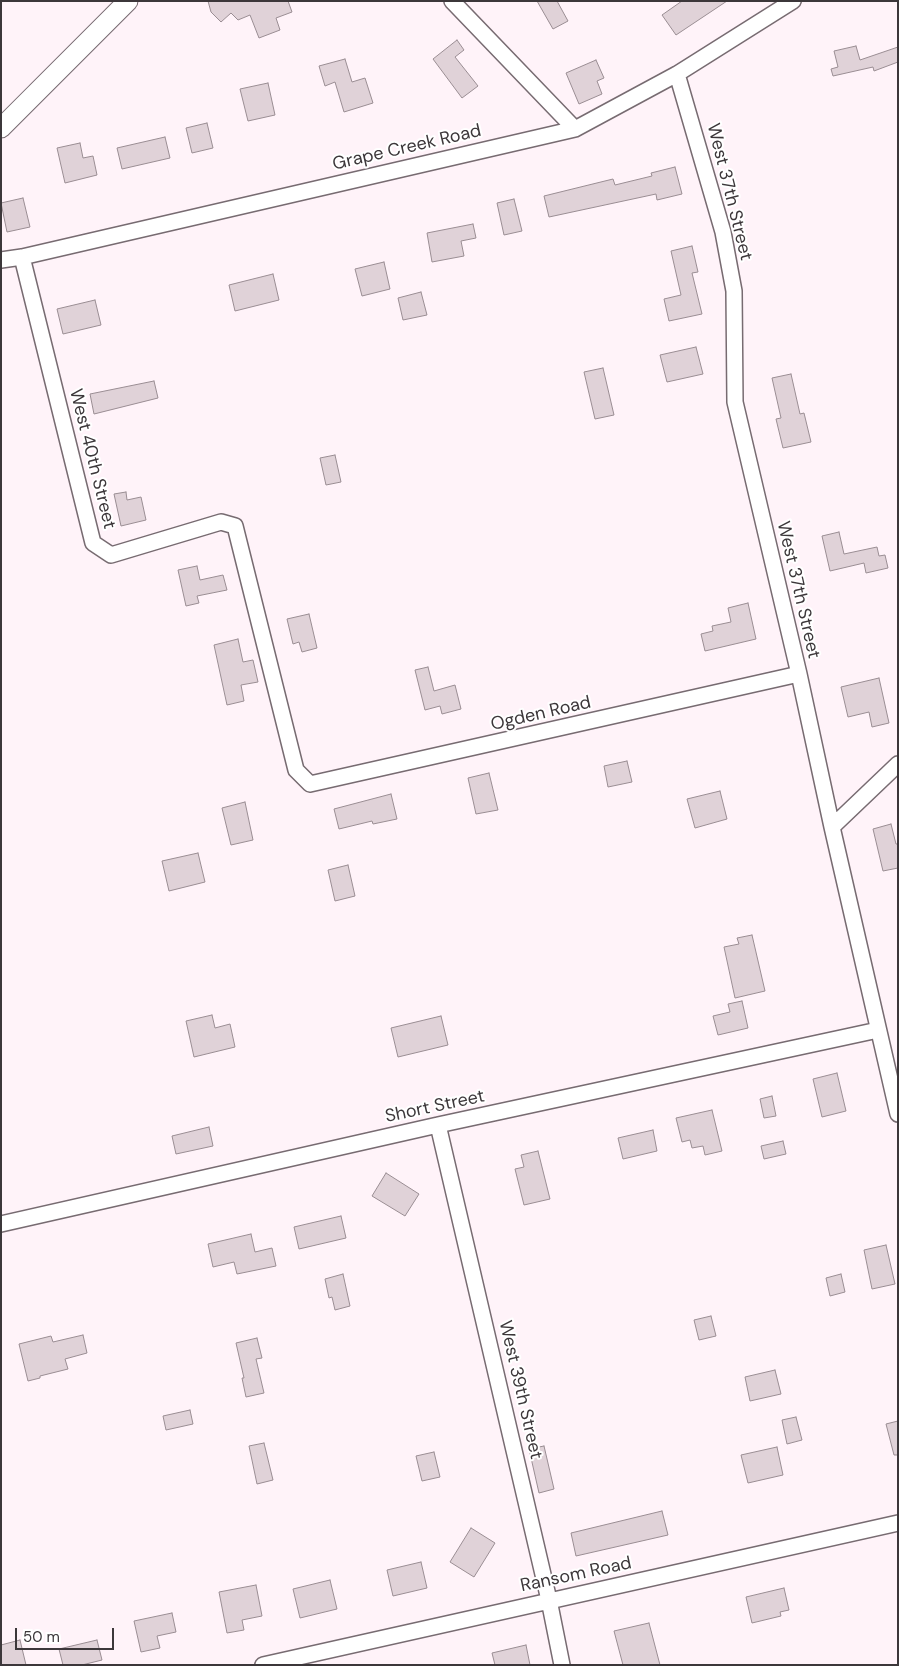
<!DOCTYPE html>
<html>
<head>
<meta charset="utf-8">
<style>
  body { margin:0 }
  #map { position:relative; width:899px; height:1666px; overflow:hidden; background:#fff3f9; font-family:"DM Sans",sans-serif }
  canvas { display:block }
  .frame { position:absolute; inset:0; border:2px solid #3c373a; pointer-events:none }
  .scale { position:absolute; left:15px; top:1628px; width:99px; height:22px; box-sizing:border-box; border:2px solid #3c373a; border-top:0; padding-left:6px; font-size:15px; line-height:18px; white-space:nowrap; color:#3c373a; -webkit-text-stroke:4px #fff; paint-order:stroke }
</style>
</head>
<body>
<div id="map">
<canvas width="899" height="1666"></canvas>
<div class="frame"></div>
<div class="scale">50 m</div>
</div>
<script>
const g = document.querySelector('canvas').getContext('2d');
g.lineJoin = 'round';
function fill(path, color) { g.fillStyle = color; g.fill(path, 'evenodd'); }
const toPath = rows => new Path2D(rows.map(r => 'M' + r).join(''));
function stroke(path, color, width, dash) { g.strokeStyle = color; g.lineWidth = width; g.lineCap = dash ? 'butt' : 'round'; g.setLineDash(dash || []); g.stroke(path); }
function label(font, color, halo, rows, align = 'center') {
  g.font = font + ' "DM Sans",sans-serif'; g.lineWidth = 4; g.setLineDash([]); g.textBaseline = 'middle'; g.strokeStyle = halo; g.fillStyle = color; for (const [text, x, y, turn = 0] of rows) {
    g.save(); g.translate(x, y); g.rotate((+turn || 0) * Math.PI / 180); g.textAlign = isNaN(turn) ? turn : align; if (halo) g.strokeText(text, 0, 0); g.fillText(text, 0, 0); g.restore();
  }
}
const building = toPath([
  [208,1,288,1,292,12,276,18,280,30,259,38,250,15,238,20,231,13,221,22,211,12,208,1],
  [537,1,557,1,568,21,553,29,537,1],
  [682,1,727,1,676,35,662,15,682,1],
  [457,40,464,50,455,57,478,86,462,98,433,59,457,40],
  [856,46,860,60,898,47,898,62,874,71,873,67,833,76,831,69,838,67,834,51,856,46],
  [345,59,352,82,365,78,373,103,344,112,335,82,325,86,319,66,345,59],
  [596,60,604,78,597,81,602,94,579,104,566,73,596,60],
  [268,83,275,115,248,121,240,89,268,83],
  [207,123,213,148,192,153,186,128,207,123],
  [165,137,170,158,122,169,117,148,165,137],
  [80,143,83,158,93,156,97,175,65,183,57,148,80,143],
  [675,167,682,194,657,200,656,194,549,217,544,196,613,179,615,185,652,176,651,173,675,167],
  [23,198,30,227,7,232,1,203,23,198],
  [514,199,522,231,504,235,497,203,514,199],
  [473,224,476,238,461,241,464,256,432,262,427,233,473,224],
  [692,246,698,272,692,273,702,314,669,321,664,299,681,295,671,251,692,246],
  [384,262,390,289,362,296,355,269,384,262],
  [273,274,279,300,235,311,229,285,273,274],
  [421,292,427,315,403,320,398,298,421,292],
  [95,300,101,325,63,334,57,309,95,300],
  [696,347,703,374,667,382,660,355,696,347],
  [603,368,614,415,595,419,584,372,603,368],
  [791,374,800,414,804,413,811,442,783,448,776,419,781,418,772,378,791,374],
  [154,381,158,398,94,414,90,394,154,381],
  [335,455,341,482,326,485,320,458,335,455],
  [126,492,127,500,141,497,146,520,121,526,114,494,126,492],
  [839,532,844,554,877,547,879,556,885,555,888,568,866,573,864,563,830,571,822,536,839,532],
  [197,566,200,580,223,575,227,590,197,596,199,603,186,606,178,570,197,566],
  [748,603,756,639,705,651,701,634,713,631,712,626,731,622,728,608,748,603],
  [309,614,317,648,302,652,299,642,293,644,287,619,309,614],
  [238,639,243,662,253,660,258,682,241,685,244,701,227,705,214,645,238,639],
  [428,667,434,691,455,685,461,709,442,714,440,706,425,710,415,670,428,667],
  [879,678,889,723,872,727,869,712,848,717,841,687,879,678],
  [627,761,632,782,608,787,604,766,627,761],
  [489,773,498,810,476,814,468,778,489,773],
  [720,791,727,819,695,828,687,799,720,791],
  [391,794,397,819,373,824,372,821,339,829,334,809,391,794],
  [245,802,253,840,231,845,222,808,245,802],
  [891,824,896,844,898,844,898,868,883,871,873,829,891,824],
  [198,853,205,882,169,891,162,861,198,853],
  [348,865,355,896,335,901,328,870,348,865],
  [752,935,765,991,735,998,724,947,739,944,737,938,752,935],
  [742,1001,748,1028,718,1035,713,1016,730,1012,728,1004,742,1001],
  [212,1015,215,1028,230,1024,235,1047,194,1057,186,1021,212,1015],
  [441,1016,448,1045,398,1057,391,1028,441,1016],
  [837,1073,846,1111,822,1117,813,1079,837,1073],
  [772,1096,776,1116,764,1118,760,1099,772,1096],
  [712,1110,722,1151,705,1155,703,1146,692,1148,690,1140,682,1142,676,1118,712,1110],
  [209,1127,213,1146,176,1154,172,1136,209,1127],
  [653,1130,657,1151,623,1159,618,1138,653,1130],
  [783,1141,786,1154,764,1159,761,1146,783,1141],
  [538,1151,550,1199,524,1205,515,1169,524,1167,521,1155,538,1151],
  [386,1173,419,1194,405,1216,372,1196,386,1173],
  [341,1216,346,1238,299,1249,294,1227,341,1216],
  [251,1234,255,1252,272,1248,276,1266,237,1274,234,1262,213,1267,208,1244,251,1234],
  [886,1245,895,1284,872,1289,864,1250,886,1245],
  [343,1274,350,1306,335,1310,332,1297,329,1298,325,1279,343,1274],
  [841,1274,845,1292,830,1296,826,1278,841,1274],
  [711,1316,716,1336,699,1340,694,1320,711,1316],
  [83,1335,87,1353,65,1359,68,1369,40,1376,40,1378,28,1381,19,1344,51,1336,53,1342,83,1335],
  [257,1338,262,1358,256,1359,264,1393,246,1397,242,1378,244,1378,236,1343,257,1338],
  [775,1370,781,1394,750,1401,745,1377,775,1370],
  [190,1410,193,1424,166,1430,163,1416,190,1410],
  [796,1417,802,1440,787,1444,782,1420,796,1417],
  [898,1421,898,1455,894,1455,886,1424,898,1421],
  [264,1443,273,1480,257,1484,249,1446,264,1443],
  [544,1446,554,1489,539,1493,529,1449,544,1446],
  [777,1447,783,1475,748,1483,741,1455,777,1447],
  [434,1452,440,1477,422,1481,416,1456,434,1452],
  [662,1511,668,1535,576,1556,571,1533,662,1511],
  [471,1528,495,1543,474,1577,450,1562,471,1528],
  [421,1562,427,1588,393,1596,387,1570,421,1562],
  [330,1580,337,1609,300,1618,293,1589,330,1580],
  [256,1585,262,1616,242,1620,244,1630,227,1633,219,1592,256,1585],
  [784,1588,789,1610,780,1612,781,1616,752,1623,746,1597,784,1588],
  [172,1613,176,1632,157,1636,160,1648,141,1652,134,1621,172,1613],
  [649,1623,660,1665,623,1665,614,1631,649,1623],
  [20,1640,26,1665,1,1665,1,1645,20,1640],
  [97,1640,102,1660,82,1665,63,1665,59,1649,97,1640],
  [526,1645,530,1665,495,1665,492,1653,526,1645]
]);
const minor = toPath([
  [452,1,575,129],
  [677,74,723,232,734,291,735,402,799,674,832,827,898,1114],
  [22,257,93,543,111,555,221,522,235,526,296,770,310,784,799,674],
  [1,260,22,257,575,129,677,74,793,1],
  [832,827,898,764],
  [438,1125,549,1600,562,1665],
  [1,1224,438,1125,878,1030],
  [263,1665,898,1523]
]);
const major = toPath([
  [1,128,128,1]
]);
const streetNames = [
  ["Grape Creek Road",407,148,-13],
  ["West 37th Street",729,192,76],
  ["West 40th Street",92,459,76],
  ["West 37th Street",798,590,77],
  ["Ogden Road",541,714,-13],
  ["Short Street",435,1107,-12],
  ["West 39th Street",520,1390,77],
  ["Ransom Road",576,1575,-12]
];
fill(building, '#e0d2d8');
stroke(building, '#9a8d93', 1);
stroke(minor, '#776b71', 18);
stroke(major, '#776b71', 21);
stroke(minor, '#fff', 15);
stroke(major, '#fff', 19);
label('18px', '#3c373a', '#fff', streetNames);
</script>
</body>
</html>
